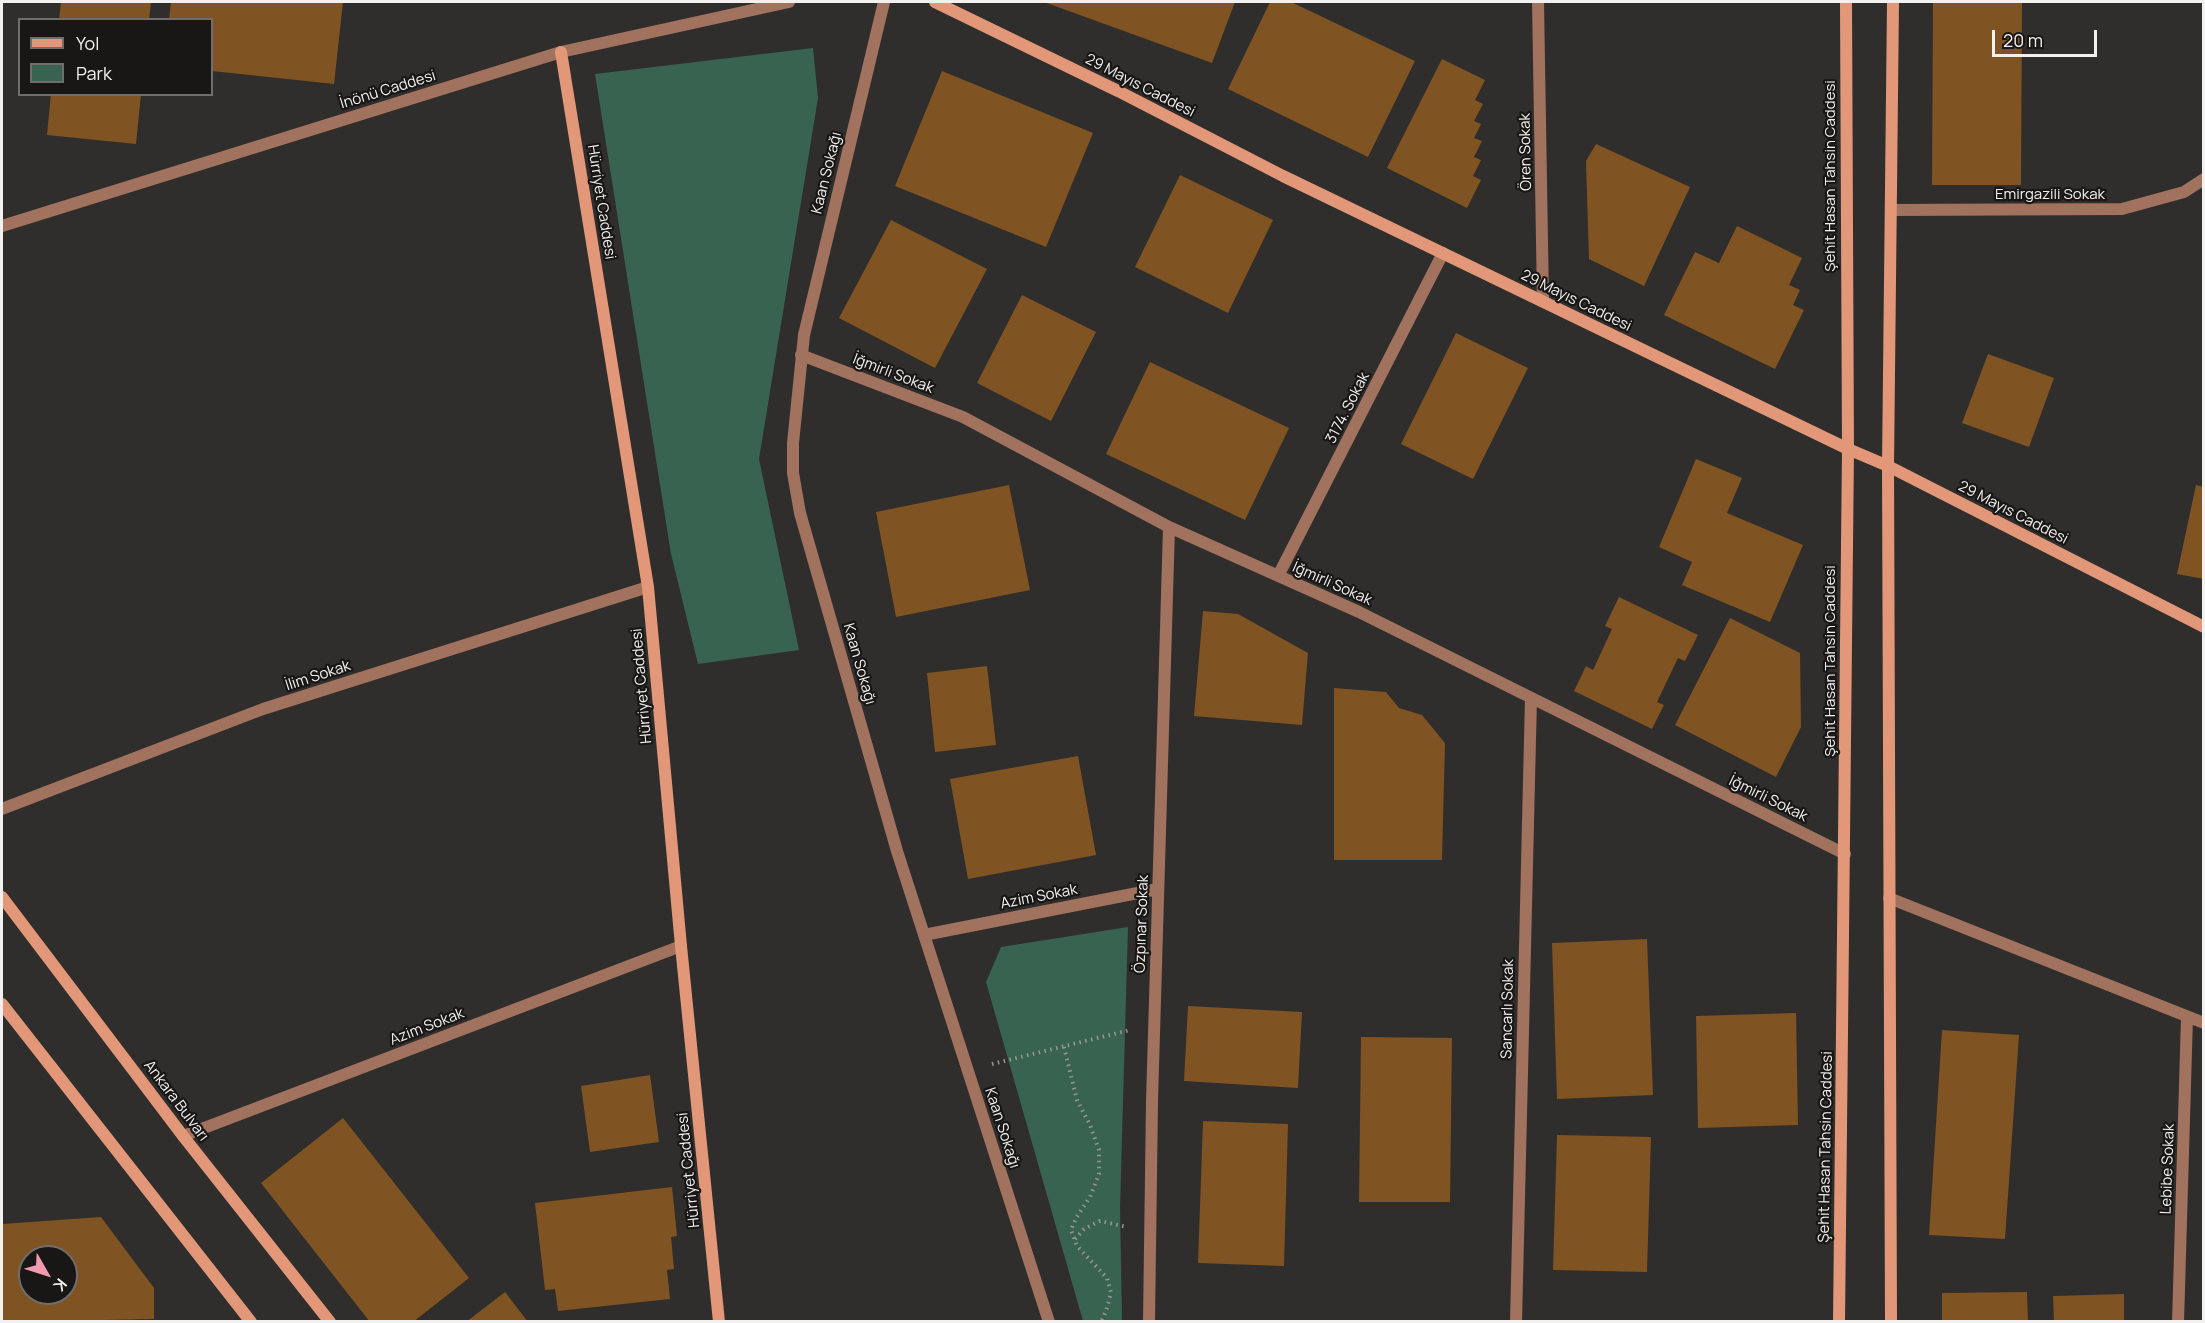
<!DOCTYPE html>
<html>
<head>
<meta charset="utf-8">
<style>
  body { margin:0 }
  #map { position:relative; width:2205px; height:1323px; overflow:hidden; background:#302e2c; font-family:Manrope,sans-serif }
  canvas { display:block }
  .frame { position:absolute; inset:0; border:3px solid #f2f1ef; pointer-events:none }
  .legend { position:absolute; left:18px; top:18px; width:195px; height:78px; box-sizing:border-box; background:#181716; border:2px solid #6f6e6d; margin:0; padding:8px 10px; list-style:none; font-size:18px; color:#f2f1ef }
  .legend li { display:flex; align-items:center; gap:12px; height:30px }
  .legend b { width:30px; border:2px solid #6f6e6d }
  .north { position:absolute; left:18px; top:1245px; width:60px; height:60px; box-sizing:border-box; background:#181716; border:2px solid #6f6e6d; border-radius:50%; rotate:129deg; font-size:16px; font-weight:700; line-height:24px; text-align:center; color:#f2f1ef }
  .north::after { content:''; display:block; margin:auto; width:21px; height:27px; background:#f29aad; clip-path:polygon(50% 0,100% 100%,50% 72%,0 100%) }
  .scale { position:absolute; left:1992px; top:30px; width:105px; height:27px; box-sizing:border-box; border:3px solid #f2f1ef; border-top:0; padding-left:8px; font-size:18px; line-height:21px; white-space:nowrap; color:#f2f1ef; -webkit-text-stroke:4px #181716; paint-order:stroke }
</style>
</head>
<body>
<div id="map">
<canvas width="2205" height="1323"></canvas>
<div class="frame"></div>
<ul class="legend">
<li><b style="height:8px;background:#e29878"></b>Yol</li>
<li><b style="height:16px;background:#386350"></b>Park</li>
</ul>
<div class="north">K</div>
<div class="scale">20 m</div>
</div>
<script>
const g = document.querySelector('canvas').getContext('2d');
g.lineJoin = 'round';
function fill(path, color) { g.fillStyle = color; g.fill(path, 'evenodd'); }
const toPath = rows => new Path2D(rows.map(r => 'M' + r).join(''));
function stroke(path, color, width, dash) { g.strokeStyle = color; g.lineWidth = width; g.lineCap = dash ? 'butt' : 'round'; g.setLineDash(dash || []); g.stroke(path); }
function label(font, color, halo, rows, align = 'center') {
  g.font = font + ' Manrope,sans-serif'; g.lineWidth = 4.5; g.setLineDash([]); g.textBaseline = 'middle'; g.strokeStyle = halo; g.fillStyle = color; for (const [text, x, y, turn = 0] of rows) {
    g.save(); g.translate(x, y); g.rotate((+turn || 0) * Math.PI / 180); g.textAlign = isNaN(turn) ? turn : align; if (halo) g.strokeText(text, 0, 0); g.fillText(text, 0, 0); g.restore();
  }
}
const green = toPath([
  [813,48,818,98,759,459,799,650,698,664,671,554,595,74],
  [1128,927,1120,1207,1122,1321,1083,1321,986,982,1001,947]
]);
const building = toPath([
  [61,2,151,2,149,20,59,20],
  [171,2,343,2,334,84,212,71,212,20,169,20],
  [1044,2,1235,2,1212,63],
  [1270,2,1291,2,1415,61,1368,157,1228,89],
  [1933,2,2022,2,2021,185,1932,185],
  [1442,59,1485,80,1475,100,1483,104,1474,121,1481,124,1474,138,1482,141,1474,157,1481,160,1473,176,1481,180,1467,208,1387,168],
  [942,71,1093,133,1046,247,895,186],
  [51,94,141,94,136,144,47,135],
  [1596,144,1690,187,1644,286,1589,259,1586,161],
  [1180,175,1273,220,1228,313,1135,267],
  [891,220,987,269,935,368,839,318],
  [1737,226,1802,258,1789,285,1800,290,1793,305,1804,310,1775,369,1664,315,1695,252,1719,263],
  [1022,295,1096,332,1051,421,977,383],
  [1456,333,1528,368,1473,479,1401,444],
  [1988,354,2054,378,2029,447,1962,423],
  [1150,362,1289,428,1245,520,1106,454],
  [1696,459,1742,478,1727,513,1803,545,1770,622,1682,585,1692,562,1659,547],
  [1009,485,1030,590,896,617,876,512],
  [2196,485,2204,487,2204,579,2177,574],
  [1619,597,1698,635,1685,661,1678,658,1657,702,1664,705,1652,729,1574,691,1586,666,1593,670,1612,629,1605,626],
  [1203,611,1238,614,1308,653,1302,725,1194,716],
  [1730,618,1800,653,1801,727,1776,777,1675,725],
  [987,666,996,745,935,752,927,673],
  [1334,688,1386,692,1399,708,1422,715,1445,743,1442,860,1334,860],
  [1078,756,1096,855,968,879,950,779],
  [1647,939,1653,1095,1557,1099,1552,943],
  [1188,1006,1302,1012,1298,1088,1184,1081],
  [1796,1013,1798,1125,1698,1128,1696,1016],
  [1942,1030,2019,1035,2005,1239,1929,1235],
  [1361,1037,1452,1038,1450,1202,1359,1202],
  [650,1075,659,1142,590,1152,581,1086],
  [343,1118,469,1278,413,1322,370,1322,261,1183],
  [1203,1121,1288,1124,1284,1266,1198,1263],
  [1557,1135,1651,1137,1647,1272,1553,1270],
  [672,1187,677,1236,671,1237,674,1269,667,1270,670,1299,558,1311,555,1289,545,1290,535,1203],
  [101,1217,154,1288,154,1319,2,1322,2,1224],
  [30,1257,66,1257,66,1293,30,1293],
  [505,1292,528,1322,466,1322],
  [2027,1292,2028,1322,1942,1322,1942,1293],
  [2124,1294,2124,1322,2054,1322,2053,1296]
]);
const path = toPath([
  [1064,1047,1077,1100,1090,1125,1099,1150,1099,1174,1090,1197,1076,1218,1071,1230,1077,1246,1107,1278,1111,1293,1106,1311,1101,1322],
  [992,1064,1130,1030],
  [1075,1239,1084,1229,1100,1221,1127,1227]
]);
const street = toPath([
  [884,2,804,335,793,443,793,473,800,513,897,851,1049,1322],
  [1538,2,1543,301],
  [1891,210,2122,209,2184,192,2204,179],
  [2,226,561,52,789,2],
  [801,355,963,417,1169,527,1359,612,1845,854],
  [1278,576,1443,253],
  [2,809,263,709,648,587],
  [1889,898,2204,1023],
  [924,935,1158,889],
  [183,1136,681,946],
  [1149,1322,1152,1101,1169,527],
  [1516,1322,1531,698],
  [2178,1322,2187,1017]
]);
const secondary = toPath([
  [935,2,1118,91,1283,176,1848,449,1888,466,2204,627],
  [561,52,648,587,681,946,719,1322],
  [2,897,183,1136,330,1322],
  [2,1004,251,1322],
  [1839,1322,1848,449,1846,2],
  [1891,1322,1888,466,1893,2]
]);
const streetNames = [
  ["29 Mayıs Caddesi",1140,86,27],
  ["İnönü Caddesi",388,90,-17],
  ["Ören Sokak",1526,152,-91],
  ["Kaan Sokağı",827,173,-76],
  ["Şehit Hasan Tahsin Caddesi",1831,176,-90],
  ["Emirgazili Sokak",2050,195],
  ["Hürriyet Caddesi",601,202,81],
  ["29 Mayıs Caddesi",1576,301,26],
  ["İğmirli Sokak",893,374,21],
  ["3174. Sokak",1348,408,-63],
  ["29 Mayıs Caddesi",2013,513,27],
  ["İğmirli Sokak",1332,584,24],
  ["Şehit Hasan Tahsin Caddesi",1831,661,-90],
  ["Kaan Sokağı",859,664,74],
  ["İlim Sokak",318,676,-18],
  ["Hürriyet Caddesi",642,686,-95],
  ["İğmirli Sokak",1768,799,26],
  ["Azim Sokak",1039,897,-11],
  ["Özpınar Sokak",1142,924,-88],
  ["Sancarlı Sokak",1508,1009,-89],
  ["Azim Sokak",427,1027,-21],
  ["Ankara Bulvarı",176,1101,53],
  ["Kaan Sokağı",1002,1128,72],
  ["Şehit Hasan Tahsin Caddesi",1826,1147,-89],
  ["Lebibe Sokak",2168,1169,-88],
  ["Hürriyet Caddesi",689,1170,-96]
];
fill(green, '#386350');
fill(building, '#7f5322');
stroke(path, '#989694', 4, [1.5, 4.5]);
stroke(street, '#a1725e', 12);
stroke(secondary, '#e29878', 12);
label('15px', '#f2f1ef', '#181716', streetNames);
</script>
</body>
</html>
